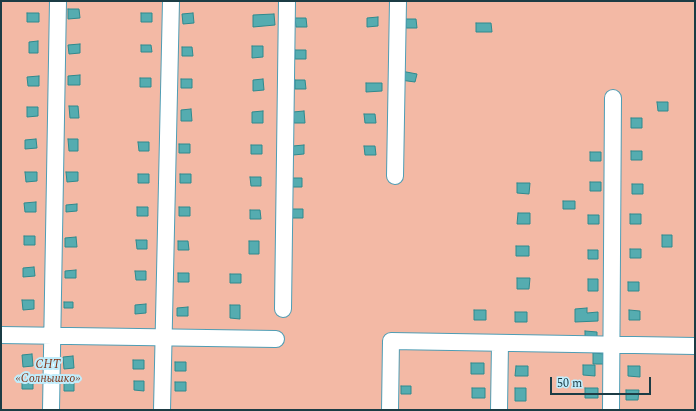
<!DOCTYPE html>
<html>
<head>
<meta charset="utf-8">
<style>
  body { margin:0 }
  #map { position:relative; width:696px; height:411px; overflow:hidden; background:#97e5fd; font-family:Spectral,serif }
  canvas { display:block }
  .frame { position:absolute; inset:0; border:2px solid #1b3c45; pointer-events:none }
  .scale { position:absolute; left:550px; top:377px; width:101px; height:18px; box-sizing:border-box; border:2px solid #1b3c45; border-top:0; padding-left:5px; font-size:12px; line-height:14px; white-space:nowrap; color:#1b3c45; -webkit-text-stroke:3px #c0edfc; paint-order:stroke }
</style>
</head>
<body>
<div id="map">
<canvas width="696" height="411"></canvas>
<div class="frame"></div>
<div class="scale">50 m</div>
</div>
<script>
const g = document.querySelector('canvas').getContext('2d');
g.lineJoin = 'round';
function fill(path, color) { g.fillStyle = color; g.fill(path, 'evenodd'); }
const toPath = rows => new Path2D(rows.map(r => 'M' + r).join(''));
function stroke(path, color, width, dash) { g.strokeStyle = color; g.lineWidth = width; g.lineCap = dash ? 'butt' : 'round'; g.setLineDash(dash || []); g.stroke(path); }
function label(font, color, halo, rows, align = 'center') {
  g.font = font + ' Spectral,serif'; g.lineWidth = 4; g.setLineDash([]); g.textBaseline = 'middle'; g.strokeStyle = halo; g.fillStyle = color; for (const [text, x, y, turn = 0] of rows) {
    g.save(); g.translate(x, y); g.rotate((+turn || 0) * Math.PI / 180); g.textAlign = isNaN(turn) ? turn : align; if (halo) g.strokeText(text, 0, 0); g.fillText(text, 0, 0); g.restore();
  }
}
const green = toPath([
  [1,1,695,1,695,410,1,410]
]);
const building = toPath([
  [68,9,79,9,80,18,68,19,68,9],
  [27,13,39,13,39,22,27,22,27,13],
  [141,13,152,13,152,22,141,22,141,13],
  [193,13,194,23,183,24,182,14,193,13],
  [274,14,275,25,253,27,253,15,274,14],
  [378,17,378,26,367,27,367,18,378,17],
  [295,18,306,18,307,27,296,27,295,18],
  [406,19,416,19,417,28,406,28,406,19],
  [476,23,491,23,492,32,476,32,476,23],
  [38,41,38,53,29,53,29,42,38,41],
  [80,44,80,53,69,54,68,45,80,44],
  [141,45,151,45,152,52,141,52,141,45],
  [252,46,263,46,263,57,252,58,252,46],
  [182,47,192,47,193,56,182,56,182,47],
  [295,50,306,50,306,59,295,59,295,50],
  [401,71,417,74,415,82,400,80,401,71],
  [80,75,80,85,68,85,68,76,80,75],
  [39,76,39,86,28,86,27,77,39,76],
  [140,78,151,78,151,87,140,87,140,78],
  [181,79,192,79,192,88,181,88,181,79],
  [263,79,264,90,253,91,253,80,263,79],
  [295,80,305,80,306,89,295,89,295,80],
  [366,83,382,83,382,91,366,92,366,83],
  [657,102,668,102,668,111,658,111,657,102],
  [69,106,78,106,79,118,70,118,69,106],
  [27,107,38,107,38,116,27,117,27,107],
  [191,109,192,121,181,121,181,110,191,109],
  [263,111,263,123,252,123,252,112,263,111],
  [304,111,305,123,294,123,293,112,304,111],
  [364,114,375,114,376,123,365,123,364,114],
  [631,118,642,118,642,128,631,128,631,118],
  [36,139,37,148,25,149,25,140,36,139],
  [68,139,78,139,78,151,69,151,68,139],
  [138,142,149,142,149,151,139,151,138,142],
  [179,144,190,144,190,153,179,153,179,144],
  [251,145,262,145,262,154,251,154,251,145],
  [304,145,304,154,293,155,293,146,304,145],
  [364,146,375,146,376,155,365,155,364,146],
  [631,151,642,151,642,160,631,160,631,151],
  [590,152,601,152,601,161,590,161,590,152],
  [25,172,37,172,37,181,26,182,25,172],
  [66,172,78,172,78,181,67,182,66,172],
  [138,174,149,174,149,183,138,183,138,174],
  [180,174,191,174,191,183,180,183,180,174],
  [250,177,261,177,261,186,251,186,250,177],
  [286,178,302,178,302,187,286,187,286,178],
  [590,182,601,182,601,191,590,191,590,182],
  [517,183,530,183,529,194,517,193,517,183],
  [632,184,643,184,643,194,632,194,632,184],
  [563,201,575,201,575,209,563,209,563,201],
  [36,202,36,212,25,212,24,203,36,202],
  [77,204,77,211,66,212,66,205,77,204],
  [137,207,148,207,148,216,137,216,137,207],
  [179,207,190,207,190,216,179,216,179,207],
  [292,209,303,209,303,218,292,218,292,209],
  [250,210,260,210,261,219,250,219,250,210],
  [518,213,530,213,530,224,517,224,518,213],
  [630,214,641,214,641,224,630,224,630,214],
  [588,215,599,215,599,224,588,224,588,215],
  [662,235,672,235,672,247,662,247,662,235],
  [24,236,35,236,35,245,24,245,24,236],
  [76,237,77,247,65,247,65,238,76,237],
  [136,240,147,240,147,249,137,249,136,240],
  [178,241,188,241,189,250,178,250,178,241],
  [249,241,259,241,259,254,249,254,249,241],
  [516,246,529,246,529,256,516,256,516,246],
  [630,249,641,249,641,258,630,258,630,249],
  [588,250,598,250,598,259,588,259,588,250],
  [34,267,35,276,23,277,23,268,34,267],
  [76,270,76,278,65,278,65,271,76,270],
  [135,271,146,271,146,280,136,280,135,271],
  [178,273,189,273,189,282,178,282,178,273],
  [230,274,241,274,241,283,230,283,230,274],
  [517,278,530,278,529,289,517,289,517,278],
  [588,279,598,279,598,291,588,291,588,279],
  [628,282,639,282,639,291,628,291,628,282],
  [22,300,34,300,34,309,23,310,22,300],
  [64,302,73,302,73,308,64,308,64,302],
  [146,304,146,313,135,314,135,305,146,304],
  [230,305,240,305,240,319,230,318,230,305],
  [188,307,188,316,177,316,177,308,188,307],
  [587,308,587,313,598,312,598,321,575,322,575,309,587,308],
  [474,310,486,310,486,320,474,320,474,310],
  [629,310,640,311,640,320,629,320,629,310],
  [515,312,527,312,527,322,515,322,515,312],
  [585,331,597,332,597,342,585,342,585,331],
  [593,353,605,354,605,364,593,364,593,353],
  [32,354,33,366,23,367,22,355,32,354],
  [73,356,74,368,64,369,63,357,73,356],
  [133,360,144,360,144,369,133,369,133,360],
  [175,362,186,362,186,371,175,371,175,362],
  [471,363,484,363,484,374,471,374,471,363],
  [583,365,595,365,595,376,583,375,583,365],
  [516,366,528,366,528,376,515,376,516,366],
  [628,366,640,366,640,377,628,376,628,366],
  [64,379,74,379,74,391,64,391,64,379],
  [22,380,33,380,33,389,22,389,22,380],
  [134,381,144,381,144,391,134,390,134,381],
  [175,382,186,382,186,391,175,391,175,382],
  [401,386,411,386,411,394,401,394,401,386],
  [472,388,485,388,485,398,472,398,472,388],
  [515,388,526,388,526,401,515,401,515,388],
  [585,388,598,388,598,398,585,398,585,388],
  [626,390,639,390,638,400,626,400,626,390]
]);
const minor = toPath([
  [395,176,398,1],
  [283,309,287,1],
  [1,335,276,339],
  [51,410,58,1],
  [162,410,171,1],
  [390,410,391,341,695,346],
  [499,410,500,343],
  [611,410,613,98]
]);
const parkNames = [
  ["СНТ",48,366],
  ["«Солнышко»",48,380]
];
fill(green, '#f3b9a5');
fill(building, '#55acb0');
stroke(building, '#2f8a8e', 1);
stroke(minor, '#4f9db4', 18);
stroke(minor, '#fff', 16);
label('italic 12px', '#803316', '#c0edfc', parkNames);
</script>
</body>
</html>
